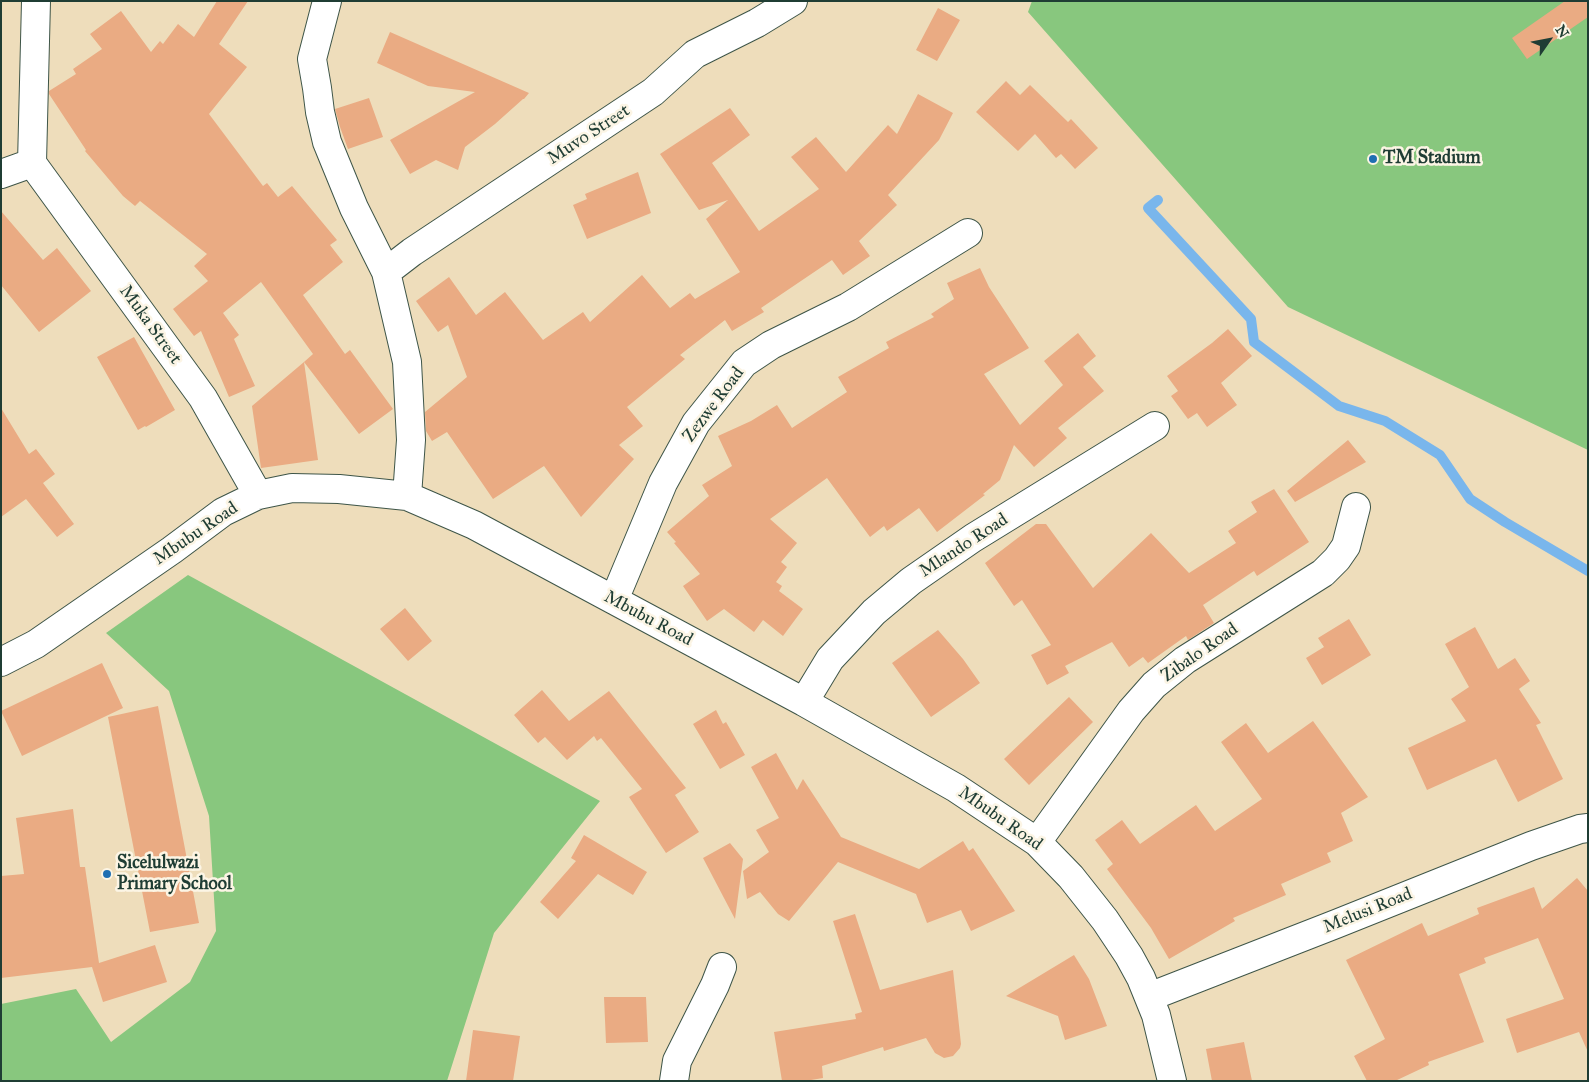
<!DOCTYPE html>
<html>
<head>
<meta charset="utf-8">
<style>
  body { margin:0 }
  #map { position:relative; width:1589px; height:1082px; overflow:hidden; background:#edb; font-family:"IM FELL Great Primer",serif }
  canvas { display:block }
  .frame { position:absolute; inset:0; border:2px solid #1f3d34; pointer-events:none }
  .north { position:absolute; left:1524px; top:15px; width:50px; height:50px; -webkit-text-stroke:4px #fcf5e5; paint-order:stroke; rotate:57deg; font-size:14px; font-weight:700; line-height:20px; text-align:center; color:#1f3d34 }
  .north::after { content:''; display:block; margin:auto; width:18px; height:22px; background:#1f3d34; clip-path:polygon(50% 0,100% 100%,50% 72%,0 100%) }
</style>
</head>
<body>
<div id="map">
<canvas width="1589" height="1082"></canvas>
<div class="frame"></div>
<div class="north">N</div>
</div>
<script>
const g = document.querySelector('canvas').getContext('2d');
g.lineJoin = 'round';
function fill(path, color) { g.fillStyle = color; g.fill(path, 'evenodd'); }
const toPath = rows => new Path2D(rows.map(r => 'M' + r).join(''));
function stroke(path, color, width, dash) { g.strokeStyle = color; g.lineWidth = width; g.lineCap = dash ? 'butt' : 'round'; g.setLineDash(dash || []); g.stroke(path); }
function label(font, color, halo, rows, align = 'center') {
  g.font = font + ' "IM FELL Great Primer",serif'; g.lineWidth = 5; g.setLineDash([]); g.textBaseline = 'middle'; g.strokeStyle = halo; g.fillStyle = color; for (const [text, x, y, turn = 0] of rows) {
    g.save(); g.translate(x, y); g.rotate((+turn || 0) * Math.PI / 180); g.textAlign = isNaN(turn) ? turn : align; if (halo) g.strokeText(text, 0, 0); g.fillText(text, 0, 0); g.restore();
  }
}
const green = toPath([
  [1032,1,1588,1,1588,450,1288,307,1028,12],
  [188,575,600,801,494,933,447,1081,1,1081,1,1004,76,989,111,1042,190,982,216,931,209,816,169,691,106,633]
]);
const stream = toPath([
  [1158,200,1148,208,1251,319,1254,342,1339,406,1385,421,1440,455,1470,499,1505,522,1588,571]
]);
const building = toPath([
  [217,1,248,1,219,44,247,67,209,114,263,186,267,183,278,197,292,186,337,240,330,245,343,262,303,295,345,354,350,350,393,409,359,434,304,362,313,354,261,282,223,313,239,335,234,339,255,386,229,397,201,331,194,336,173,309,208,281,194,266,207,254,140,201,135,206,123,196,85,151,86,150,49,94,49,91,76,74,73,69,102,49,90,34,121,11,151,52,160,41,163,44,178,24,194,37],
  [1565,1,1588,1,1588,17,1527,59,1512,38],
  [938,8,960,20,937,61,916,50],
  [390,32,529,93,524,99,523,99,495,124,465,147,458,170,436,160,410,174,390,140,475,92,428,86,377,63],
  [1006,81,1020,95,1030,85,1068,122,1071,119,1098,148,1075,169,1061,154,1056,158,1035,134,1018,151,976,112],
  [918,94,953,113,939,140,888,195,897,205,859,241,870,256,843,275,832,260,761,308,764,312,732,331,725,320,680,355,685,359,627,407,643,426,619,445,634,459,581,517,544,466,493,499,447,432,432,441,426,431,425,412,467,377,448,325,438,332,416,301,449,277,476,315,505,292,543,340,583,312,590,322,642,275,670,308,690,293,695,299,740,272,706,219,728,200,699,210,660,154,730,108,750,135,712,163,759,231,819,189,791,157,816,137,846,172,888,125,897,134],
  [369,98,383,137,348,149,340,127,335,109],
  [638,172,651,213,587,239,573,205,587,199,585,194],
  [1,211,43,260,57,248,91,291,39,332,1,285],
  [980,268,989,287,1029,348,984,374,1020,425,1063,385,1044,361,1078,333,1096,356,1083,367,1104,391,1058,428,1067,438,1034,467,1014,445,1000,480,983,494,985,495,937,532,919,508,887,531,884,526,870,537,827,478,770,519,797,543,781,562,787,567,776,582,782,586,779,591,803,609,783,636,763,620,754,632,724,609,707,621,683,586,700,574,674,543,676,542,667,532,709,496,702,485,732,466,718,436,751,421,777,405,792,428,847,392,838,377,889,348,886,342,934,317,931,314,954,299,947,283],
  [1228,329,1252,356,1221,383,1237,405,1207,427,1197,413,1188,419,1171,396,1178,391,1167,376,1212,343],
  [134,337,175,410,146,427,145,426,138,430,97,357],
  [304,362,318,460,261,468,252,406],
  [1,408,29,454,36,449,55,474,43,483,74,524,57,537,26,499,1,517],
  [1348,440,1366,462,1295,502,1287,491],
  [1274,489,1309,542,1257,576,1254,571,1203,605,1214,623,1188,640,1186,636,1148,663,1143,657,1129,667,1112,642,1065,666,1069,673,1047,685,1031,655,1051,645,1022,600,1014,606,985,563,1036,524,1046,524,1093,588,1151,533,1189,573,1236,543,1228,531,1257,512,1251,502],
  [405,608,432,641,408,661,380,629],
  [1349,619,1371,655,1322,685,1306,658,1324,647,1318,638],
  [1475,627,1498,669,1515,658,1530,681,1519,689,1541,723,1536,725,1563,779,1518,802,1496,759,1427,790,1408,748,1466,721,1451,699,1469,687,1445,644],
  [938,630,963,659,980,683,931,717,892,663],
  [102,663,123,708,22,756,1,711],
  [542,690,569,721,609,691,686,788,675,795,699,832,666,853,629,797,642,789,601,738,597,741,594,736,567,760,545,737,538,743,514,715],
  [1069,697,1093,722,1029,785,1004,759],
  [158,706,199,923,150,932,108,717],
  [716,710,723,724,726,722,745,755,720,769,693,724],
  [1313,721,1368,797,1341,813,1353,841,1327,853,1331,862,1281,884,1286,895,1233,918,1235,921,1169,959,1151,928,1107,869,1113,864,1095,840,1122,820,1140,844,1196,805,1215,831,1262,799,1221,742,1246,723,1268,753],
  [776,753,797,790,803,779,841,837,919,869,963,841,969,851,973,848,1015,911,971,931,961,910,927,923,916,894,838,862,789,921,778,914,760,892,747,899,743,871,769,852,756,830,779,818,751,767],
  [73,809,80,867,85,867,99,963,155,945,167,982,103,1002,92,967,1,978,1,876,24,874,16,818],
  [584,835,647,872,633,895,598,874,558,919,540,902,576,861,571,858],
  [730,843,743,859,735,919,703,858],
  [1577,878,1588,891,1588,1052,1579,1032,1517,1053,1506,1019,1564,999,1538,938,1484,958,1486,963,1459,974,1484,1042,1428,1062,1429,1065,1395,1081,1367,1081,1354,1056,1385,1039,1346,960,1422,923,1428,936,1479,914,1477,908,1534,887,1542,909],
  [855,914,880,990,953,970,961,1044,960,1048,953,1056,944,1058,935,1053,926,1038,884,1051,883,1047,822,1066,823,1078,805,1081,782,1081,774,1032,856,1019,855,1014,862,1012,833,921],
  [1074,955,1089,979,1107,1026,1065,1040,1058,1016,1006,996],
  [604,997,646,997,648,1042,606,1043],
  [473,1030,520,1036,513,1081,466,1081],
  [1244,1042,1252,1081,1212,1081,1206,1049]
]);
const street = toPath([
  [327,1,312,59,317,88,320,112,327,142,354,208,386,272,407,362,411,440,407,496],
  [32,163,36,1],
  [1,174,32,163,203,398,258,495],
  [386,272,412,252,653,92,695,54,757,23,793,1],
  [614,600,663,483,696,423,744,363,771,345,848,307,968,233],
  [1,662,36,644,172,550,223,512,258,495,292,488,339,489,407,496,474,525,804,702,956,788,1037,842,1071,877,1105,920,1129,956,1141,978,1156,1015,1172,1081],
  [804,702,830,659,874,612,911,581,973,538,1155,426],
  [1037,842,1131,711,1154,685,1185,660,1323,573,1337,559,1346,546,1356,507],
  [1149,997,1336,924,1531,846,1580,829,1588,828],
  [674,1081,677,1061,715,985,722,967]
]);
const markers = [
  [1373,159,5,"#1f6fb2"],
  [107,874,5,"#1f6fb2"]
];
const streetNames = [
  ["Muvo Street",589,135,-33],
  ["Muka Street",150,325,54],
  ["Zezwe Road",714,405,-53],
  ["Mbubu Road",196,534,-34],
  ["Mlando Road",964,546,-33],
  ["Mbubu Road",648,619,28],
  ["Zibalo Road",1200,653,-35],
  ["Mbubu Road",1000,819,35],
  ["Melusi Road",1368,911,-22]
];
const poiNames = [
  ["TM Stadium",1383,159],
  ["Sicelulwazi",117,864],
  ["Primary School",117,885]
];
fill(green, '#88c77e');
stroke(stream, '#79b6ec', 10);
fill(building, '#eaab83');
stroke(street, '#3e5548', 30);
stroke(street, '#fff', 28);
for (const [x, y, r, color] of markers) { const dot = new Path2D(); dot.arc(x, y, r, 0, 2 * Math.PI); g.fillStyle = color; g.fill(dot); stroke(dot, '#fcf5e5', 2); }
label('18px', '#1f3d34', '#fcf5e5', streetNames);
label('bold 18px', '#1f3d34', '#fcf5e5', poiNames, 'left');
</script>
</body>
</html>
